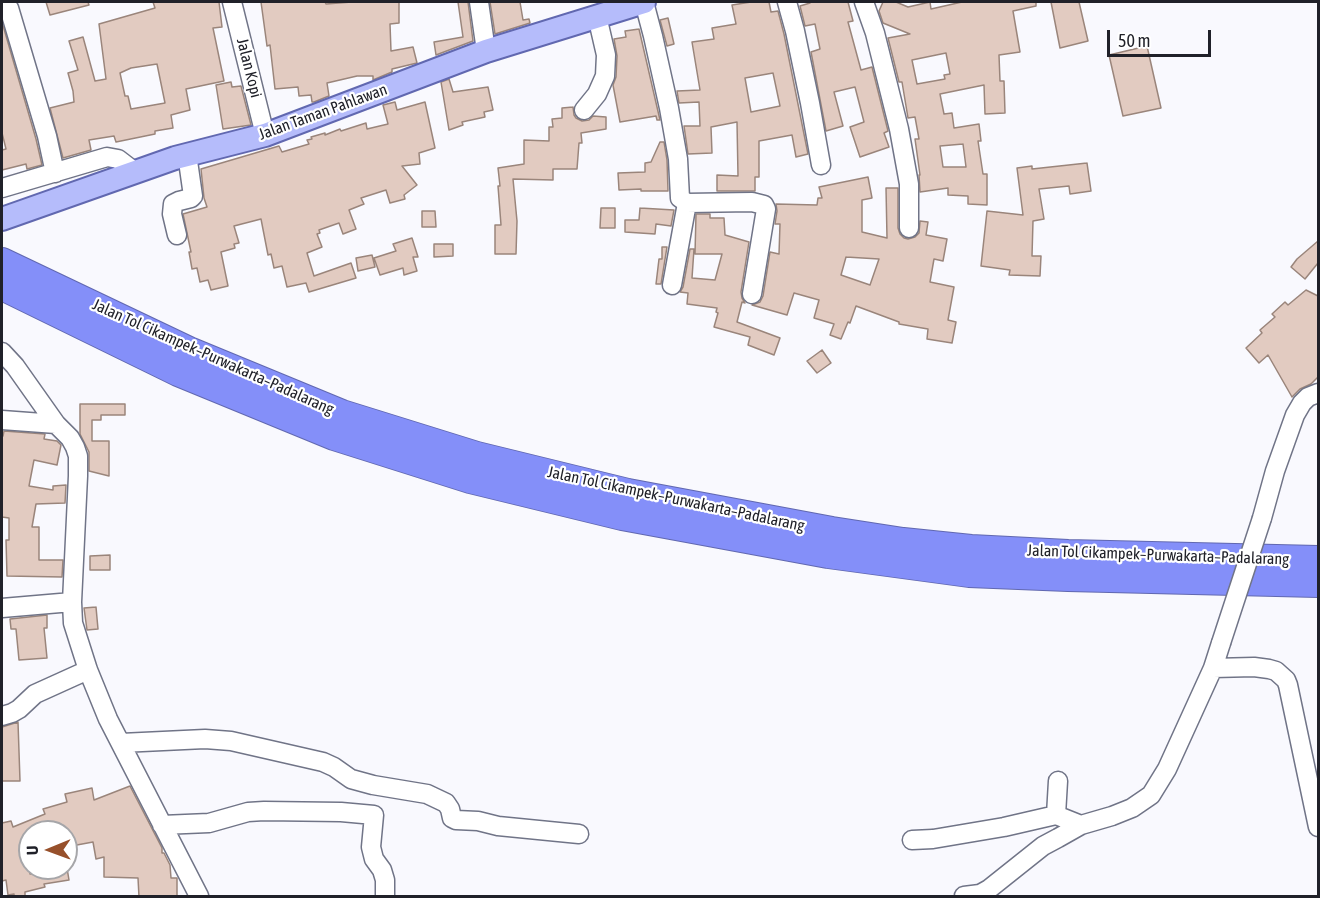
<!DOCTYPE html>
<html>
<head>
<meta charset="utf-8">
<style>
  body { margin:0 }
  #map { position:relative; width:1320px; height:898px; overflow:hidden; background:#f9f9fe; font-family:"Asap Condensed",sans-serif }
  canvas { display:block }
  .frame { position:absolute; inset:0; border:3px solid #202129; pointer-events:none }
  .north { position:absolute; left:18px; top:820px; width:60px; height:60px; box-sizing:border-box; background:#fff; border:2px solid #a6a6a9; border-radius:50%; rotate:269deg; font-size:16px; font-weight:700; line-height:24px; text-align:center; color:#202129 }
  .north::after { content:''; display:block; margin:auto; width:21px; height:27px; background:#97502b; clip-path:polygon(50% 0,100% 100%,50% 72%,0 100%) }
  .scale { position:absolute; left:1107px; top:30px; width:104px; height:27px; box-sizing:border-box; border:3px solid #202129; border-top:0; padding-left:8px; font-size:18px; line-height:21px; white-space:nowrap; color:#202129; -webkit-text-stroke:4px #fff; paint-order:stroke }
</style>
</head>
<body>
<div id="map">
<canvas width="1320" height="898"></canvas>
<div class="frame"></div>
<div class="north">U</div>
<div class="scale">50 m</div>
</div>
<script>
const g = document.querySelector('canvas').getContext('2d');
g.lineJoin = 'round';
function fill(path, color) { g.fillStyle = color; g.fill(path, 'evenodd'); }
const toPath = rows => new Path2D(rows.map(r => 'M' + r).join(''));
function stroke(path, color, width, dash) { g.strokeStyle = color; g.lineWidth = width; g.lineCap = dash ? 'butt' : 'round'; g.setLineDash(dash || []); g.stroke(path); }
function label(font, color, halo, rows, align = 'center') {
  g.font = font + ' "Asap Condensed",sans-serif'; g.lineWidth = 4.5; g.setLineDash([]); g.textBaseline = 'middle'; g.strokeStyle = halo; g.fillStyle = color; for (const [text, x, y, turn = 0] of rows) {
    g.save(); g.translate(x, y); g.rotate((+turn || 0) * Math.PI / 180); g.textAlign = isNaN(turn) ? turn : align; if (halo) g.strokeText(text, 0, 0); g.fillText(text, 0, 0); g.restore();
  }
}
const building = toPath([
  [46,2,88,2,89,5,50,15,46,2],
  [153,2,219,2,222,27,213,28,224,81,186,89,190,110,171,115,173,128,155,131,155,134,116,142,114,136,89,140,91,150,63,158,50,108,74,102,73,91,68,73,78,70,69,41,83,37,95,81,106,79,99,24,155,8,153,2],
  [157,64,165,103,131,109,128,96,125,96,120,73,131,68,157,64],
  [261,2,325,2,326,4,352,2,399,2,399,23,390,24,391,51,413,47,417,63,392,69,392,72,373,80,373,76,357,76,327,83,329,96,314,102,312,102,311,95,299,96,298,87,275,89,270,45,267,46,261,2],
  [458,2,468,2,473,41,436,55,434,42,463,37,458,2],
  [490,2,520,2,523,20,529,19,530,23,495,34,490,2],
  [751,2,769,2,771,12,778,11,784,34,808,154,796,157,792,135,759,141,759,177,755,177,755,191,717,191,717,175,738,176,737,122,711,127,712,153,688,154,684,126,700,126,699,102,679,103,677,91,700,90,692,42,714,39,712,28,736,24,732,5,751,2],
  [773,73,780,106,751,112,745,78,773,73],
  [810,2,848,2,853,21,848,22,861,70,872,67,888,131,884,133,889,147,860,157,850,127,864,122,855,87,834,92,843,126,826,131,811,52,820,49,815,24,805,26,800,6,810,3,810,2],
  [883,2,896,2,908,7,930,2,931,9,962,2,1036,2,1036,6,1013,11,1020,52,999,55,1000,81,1004,81,1005,113,985,114,984,85,940,94,944,114,952,113,954,128,979,124,981,141,978,141,983,174,987,174,987,205,968,204,968,196,948,195,948,188,920,192,919,175,920,175,915,139,919,139,915,117,908,118,902,82,899,82,888,38,910,34,883,23,879,11,883,2],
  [946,53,950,74,944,75,945,79,917,84,912,60,946,53],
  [963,144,966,167,943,167,940,146,963,144],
  [1051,2,1079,2,1088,41,1060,48,1051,2],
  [668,18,674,44,667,46,660,20,668,18],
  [2,22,36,139,42,165,27,169,26,164,2,170,2,150,6,149,2,133,2,22],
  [639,29,660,120,657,120,656,116,620,122,613,85,616,77,617,56,614,39,626,37,625,31,639,29],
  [1147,46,1161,108,1123,116,1109,55,1147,46],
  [449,79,453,92,488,87,493,110,484,112,485,117,462,122,463,125,449,130,441,82,449,79],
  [231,82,232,87,241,86,251,125,223,129,216,85,231,82],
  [395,102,397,110,425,102,435,148,419,153,420,164,402,166,417,185,404,195,405,199,390,203,386,190,361,198,364,204,349,210,356,229,343,234,339,223,319,230,320,233,317,234,322,247,307,253,314,276,351,263,356,278,309,292,306,283,287,287,282,266,274,268,271,254,268,255,261,219,234,226,239,243,234,244,235,248,221,252,228,286,211,290,208,280,200,282,197,268,192,269,189,252,191,252,183,214,207,207,204,198,201,169,279,146,282,152,309,144,307,140,312,139,311,137,325,133,325,135,340,129,341,131,366,123,367,129,388,124,383,105,395,102],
  [573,107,574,115,576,118,582,121,589,120,593,116,606,117,606,129,581,133,582,143,579,143,577,169,553,169,553,180,513,179,517,221,516,254,495,254,495,225,501,225,498,186,500,186,498,168,524,164,524,140,549,141,549,127,553,127,552,119,562,118,562,108,573,107],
  [660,142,664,142,667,160,668,191,641,191,641,189,619,190,618,173,645,172,645,163,651,162,660,142],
  [1087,163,1091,191,1070,194,1069,186,1039,189,1044,219,1033,221,1032,256,1041,256,1040,276,1009,275,1010,270,981,266,987,211,1023,215,1017,168,1032,166,1032,169,1087,163],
  [868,177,872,198,862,200,862,232,887,238,886,188,898,188,898,228,900,234,904,238,908,239,915,237,919,233,920,221,928,222,926,235,947,239,943,261,934,259,930,282,954,287,948,320,956,322,952,343,927,339,928,329,899,324,899,322,856,306,850,323,848,322,841,339,830,335,834,324,814,318,819,300,794,293,787,315,752,305,760,302,763,296,770,252,779,254,780,224,775,224,777,211,776,204,817,205,818,198,822,198,819,187,868,177],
  [846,257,879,259,870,285,841,275,846,257],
  [601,208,615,208,615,228,600,228,601,208],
  [640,208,674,210,671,226,656,224,655,234,625,232,625,220,639,220,640,208],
  [422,211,435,211,436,227,422,227,422,211],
  [696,214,710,214,710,218,724,218,725,235,749,242,741,292,742,298,745,303,742,302,737,322,780,338,774,355,748,345,750,337,714,327,718,313,716,312,717,308,687,304,688,293,680,292,683,287,690,249,694,249,692,278,715,280,722,254,695,254,696,214],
  [412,238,418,257,413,257,417,271,404,275,403,268,380,275,374,258,396,251,393,244,412,238],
  [1318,241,1318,263,1305,279,1291,267,1297,259,1318,241],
  [434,244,453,244,453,256,434,257,434,244],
  [662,247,667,247,661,284,656,284,659,259,662,259,662,247],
  [372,255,375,267,358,271,356,258,372,255],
  [1306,290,1318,296,1318,377,1311,384,1300,389,1292,397,1268,355,1259,363,1246,348,1262,333,1260,330,1275,317,1272,314,1285,302,1288,305,1306,290],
  [822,350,831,363,817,373,807,361,822,350],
  [80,404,125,404,125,415,101,415,101,420,92,420,92,441,109,441,109,476,89,471,89,452,80,434,80,404],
  [4,431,45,434,44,439,57,441,61,445,57,465,34,460,29,486,53,490,53,486,66,485,65,503,36,504,32,527,39,527,39,560,63,560,62,577,7,576,6,540,9,540,9,518,2,517,2,435,3,436,4,431],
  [110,555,110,570,90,570,90,556,110,555],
  [96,607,98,629,87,630,84,608,96,607],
  [47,615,47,628,44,628,47,658,19,660,16,629,11,629,10,619,47,615],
  [18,722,20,781,2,781,2,727,18,722],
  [130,786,162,848,162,853,164,853,170,865,171,878,177,878,177,897,139,897,138,878,104,877,104,857,96,859,93,842,66,847,66,832,30,832,30,874,53,870,53,868,67,868,69,880,44,884,45,887,25,892,25,897,14,897,14,894,8,895,6,880,2,881,2,823,11,821,13,827,45,814,43,809,67,802,65,794,92,788,94,800,130,786]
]);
const minor = toPath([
  [232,2,265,135],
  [479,2,486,51],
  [644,2,653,36,669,108,678,159,680,198,687,203,752,202,764,205,766,209,752,294],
  [787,2,795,31,810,103,821,165],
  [864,2,875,33,899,129,909,184,909,228],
  [9,8,47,136,55,173],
  [584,110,597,94,605,76,606,55,597,16],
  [2,188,107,157,118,159,135,172],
  [177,235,172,214,173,204,179,201,191,198,193,196,187,154],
  [672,285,687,203],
  [2,352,15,366,56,424,70,438,75,447,78,456,78,476,72,602,73,623,88,670,108,719,199,896],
  [2,420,56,424],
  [1262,518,1275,471,1295,415,1302,403,1308,397,1318,393],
  [2,608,72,602],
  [1213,668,1254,667,1269,669,1276,671,1286,680,1288,685,1318,827],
  [2,716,12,713,19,709,35,694,88,670],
  [121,743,205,739,231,741,323,762,334,767,351,779,373,785,427,794,446,803,450,809,452,818,456,820,478,821,498,826,579,834],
  [1056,815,1058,781],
  [162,825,209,823,248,812,264,811,341,812,374,815,371,847,374,859,382,870,385,880,385,896],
  [912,840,933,839,1004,827,1056,815,1081,825],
  [964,896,980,894,989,889,1043,846,1058,838,1081,825,1112,816,1132,808,1151,795,1167,769,1213,668,1221,643]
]);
const major = toPath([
  [2,219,175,158,265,135,486,51,644,2]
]);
const highway = toPath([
  [2,261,189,350,342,413,477,455,628,492,832,530,903,541,971,548,1068,553,1318,559],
  [2,287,178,373,334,437,470,480,622,517,828,555,969,574,1068,578,1318,584]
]);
const minorBridge = toPath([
  [1221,643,1262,518]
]);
const streetNames = [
  ["Jalan Kopi",249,68,76],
  ["Jalan Taman Pahlawan",323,112,-20],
  ["Jalan Tol Cikampek–Purwakarta–Padalarang",213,357,24],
  ["Jalan Tol Cikampek–Purwakarta–Padalarang",676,499,12],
  ["Jalan Tol Cikampek–Purwakarta–Padalarang",1158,555,2]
];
fill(building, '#e2cbc1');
stroke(building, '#9a857b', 1.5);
stroke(minor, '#707487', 21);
stroke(major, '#6168b0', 26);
stroke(highway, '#6168b0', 28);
stroke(minor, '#fff', 18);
stroke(major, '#b5bcfb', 22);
stroke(highway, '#848ff9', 26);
stroke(minorBridge, '#707487', 21, []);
stroke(minorBridge, '#fff', 18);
label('16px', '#202129', '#fff', streetNames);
</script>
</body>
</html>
